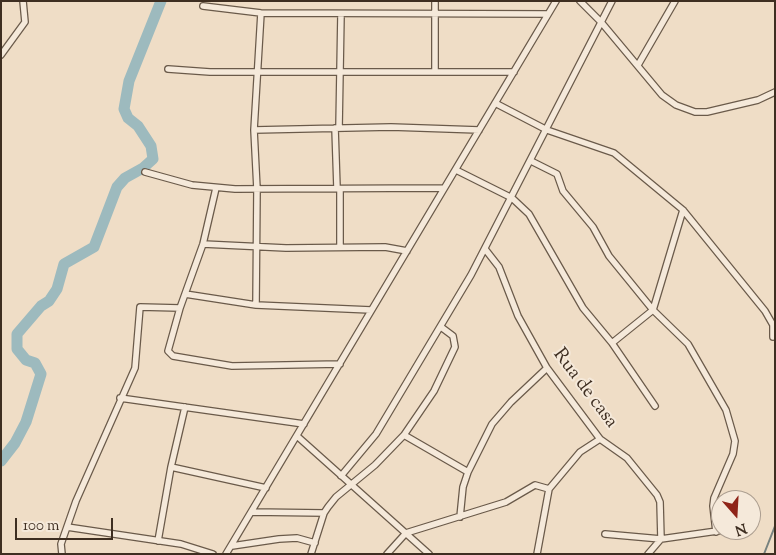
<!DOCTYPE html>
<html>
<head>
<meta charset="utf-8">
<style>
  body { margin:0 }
  #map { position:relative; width:776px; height:555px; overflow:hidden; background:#efddc6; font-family:"Sorts Mill Goudy",serif }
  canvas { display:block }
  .frame { position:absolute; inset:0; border:2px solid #3e2e21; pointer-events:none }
  .north { position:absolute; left:711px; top:490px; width:50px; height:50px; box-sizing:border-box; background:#f5e9da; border:1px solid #ac9e90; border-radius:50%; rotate:161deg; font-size:14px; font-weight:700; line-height:20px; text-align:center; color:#3e2e21 }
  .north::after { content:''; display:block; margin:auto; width:18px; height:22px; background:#8f2418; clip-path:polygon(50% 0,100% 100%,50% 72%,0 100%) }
  .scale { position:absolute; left:15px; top:518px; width:98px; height:22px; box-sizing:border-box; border:2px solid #3e2e21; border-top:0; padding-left:6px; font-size:15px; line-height:18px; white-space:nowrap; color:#3e2e21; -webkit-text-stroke:4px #f5e9da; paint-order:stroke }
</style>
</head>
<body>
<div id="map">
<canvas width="776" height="555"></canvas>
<div class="frame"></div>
<div class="north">N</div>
<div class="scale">100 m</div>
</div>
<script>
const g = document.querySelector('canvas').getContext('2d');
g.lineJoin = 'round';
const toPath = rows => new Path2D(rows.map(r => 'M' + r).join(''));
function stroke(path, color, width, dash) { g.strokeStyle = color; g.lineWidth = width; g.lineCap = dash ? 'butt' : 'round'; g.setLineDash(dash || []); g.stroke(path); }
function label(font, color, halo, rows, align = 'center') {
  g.font = font + ' "Sorts Mill Goudy",serif'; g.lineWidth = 4; g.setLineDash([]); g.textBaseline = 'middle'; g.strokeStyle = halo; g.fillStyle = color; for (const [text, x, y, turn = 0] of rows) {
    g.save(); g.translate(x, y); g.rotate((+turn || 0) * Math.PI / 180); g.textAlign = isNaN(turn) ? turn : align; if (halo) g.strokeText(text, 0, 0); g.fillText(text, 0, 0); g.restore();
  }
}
const stream = toPath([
  [764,554,775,526]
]);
const river = toPath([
  [1,461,15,443,26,422,41,374,35,363,26,360,17,349,17,334,41,306,49,301,57,289,64,264,94,247,117,187,125,178,143,168,153,159,151,146,138,126,128,118,124,109,129,81,161,1]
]);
const street = toPath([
  [435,1,435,72],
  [580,1,601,22,662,95,676,105,695,112,707,112,758,100,775,92],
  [203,6,261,13,548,14],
  [1,55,25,22,23,1],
  [638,65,675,1],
  [168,69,210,72,514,72],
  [495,103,547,130,614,153,683,210,765,311,773,325,773,337],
  [335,128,337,188],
  [339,128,341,14],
  [254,130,391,127,479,130],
  [531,161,557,174,563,191,593,227,609,256,653,310,688,344,726,410,735,441,733,454,714,498,713,506,716,532],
  [456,170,512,198,529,214,583,308,612,343,655,406],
  [145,172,192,185,235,189,444,188],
  [203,244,286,248,385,247,407,251],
  [340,247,340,189],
  [485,249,499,267,518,316,547,368,600,439,627,458,657,495,660,502,661,539,648,554],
  [185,294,203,244,216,188],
  [256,305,257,189,254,130,261,13],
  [180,308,168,351,173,356,232,366,340,364],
  [612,343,653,310,683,210],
  [120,398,304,424],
  [404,435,468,472],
  [297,436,429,554],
  [171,467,266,488],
  [341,476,376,434,471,275,612,1],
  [252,512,324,513],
  [460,517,463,487,468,472,492,424,511,402,547,368],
  [67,527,181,544,213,554],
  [605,534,661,539,724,530],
  [158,541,171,467,185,407],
  [232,546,279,539,297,538,315,543],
  [62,554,61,544,76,501,135,368,140,307,180,308,185,294,256,305,371,310],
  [226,554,556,1],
  [311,554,324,513,328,507,336,497,375,465,404,435,434,391,455,347,453,336,441,327],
  [387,554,406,533,506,502,535,485,549,489],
  [537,554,549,489,580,452,600,439]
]);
const streetNames = [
  ["Rua de casa",584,389,53]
];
stroke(stream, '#77827f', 2);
stroke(river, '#9dbabe', 11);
stroke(street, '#6a5a4a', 8);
stroke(street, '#f5e9da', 5.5);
label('19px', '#3e2e21', '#f5e9da', streetNames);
</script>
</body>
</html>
